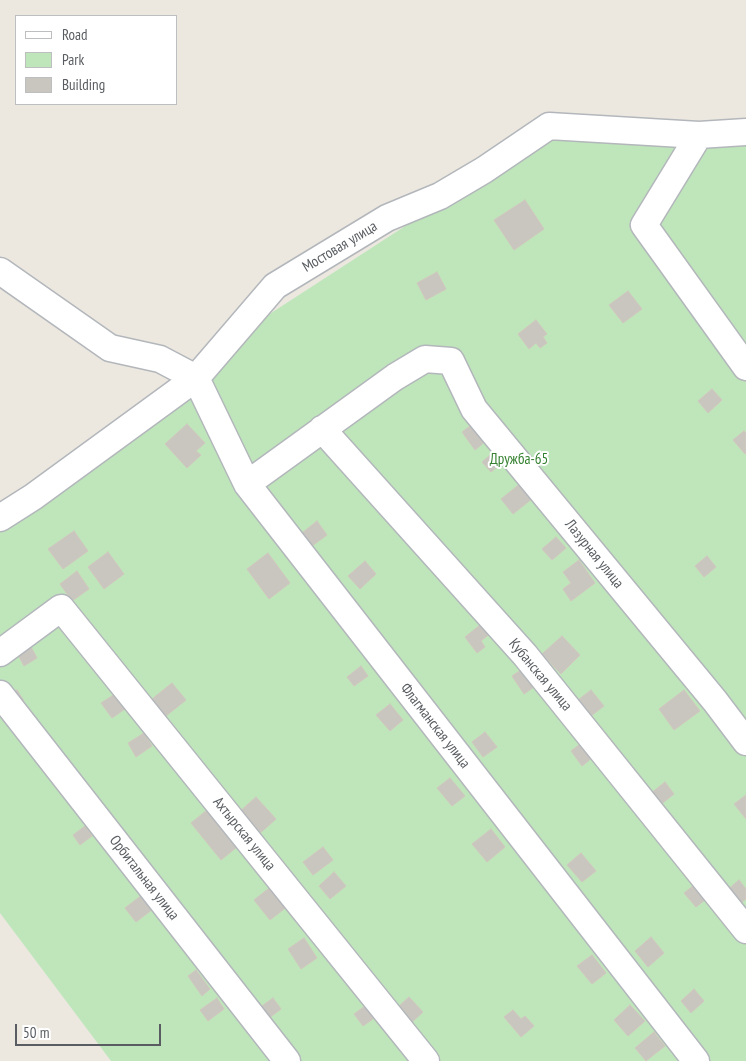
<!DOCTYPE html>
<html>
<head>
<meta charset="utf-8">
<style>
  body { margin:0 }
  #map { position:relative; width:746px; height:1061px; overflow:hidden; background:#ece8e0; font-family:"PT Sans Narrow",sans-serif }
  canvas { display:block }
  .legend { position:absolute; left:15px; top:15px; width:162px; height:90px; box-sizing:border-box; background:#fff; border:1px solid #bdbec0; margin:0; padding:6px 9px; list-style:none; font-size:15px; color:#595d61 }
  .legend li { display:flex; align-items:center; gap:10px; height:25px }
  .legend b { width:25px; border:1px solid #bdbec0 }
  .scale { position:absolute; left:15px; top:1024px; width:146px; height:22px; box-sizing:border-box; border:2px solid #595d61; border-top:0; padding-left:6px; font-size:15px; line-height:18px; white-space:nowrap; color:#595d61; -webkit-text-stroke:4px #fff; paint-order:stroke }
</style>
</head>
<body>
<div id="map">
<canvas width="746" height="1061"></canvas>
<ul class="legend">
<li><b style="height:6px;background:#fff"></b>Road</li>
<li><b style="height:14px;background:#bfe5bb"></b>Park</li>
<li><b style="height:14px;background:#c9c5bf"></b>Building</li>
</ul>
<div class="scale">50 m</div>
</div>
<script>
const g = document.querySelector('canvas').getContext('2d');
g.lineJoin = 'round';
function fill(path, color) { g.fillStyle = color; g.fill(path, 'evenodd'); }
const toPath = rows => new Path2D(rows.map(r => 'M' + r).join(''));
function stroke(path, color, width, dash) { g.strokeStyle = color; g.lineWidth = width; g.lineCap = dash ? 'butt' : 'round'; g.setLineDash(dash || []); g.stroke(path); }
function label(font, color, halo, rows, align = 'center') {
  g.font = font + ' "PT Sans Narrow",sans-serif'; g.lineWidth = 4; g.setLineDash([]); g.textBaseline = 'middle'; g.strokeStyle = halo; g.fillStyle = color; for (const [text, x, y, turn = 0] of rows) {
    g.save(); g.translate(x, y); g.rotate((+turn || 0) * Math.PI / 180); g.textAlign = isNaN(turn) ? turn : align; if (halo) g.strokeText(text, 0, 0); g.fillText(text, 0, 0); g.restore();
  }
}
const green = toPath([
  [558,127,746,140,746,1061,111,1061,0,913,0,520,194,363]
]);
const building = toPath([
  [525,200,544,229,514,250,494,220,525,200],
  [437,272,446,289,426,300,417,283,437,272],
  [628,291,642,309,623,323,609,305,628,291],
  [536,320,547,334,543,337,547,343,540,348,536,343,529,349,518,334,536,320],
  [712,389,722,400,708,413,698,401,712,389],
  [474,423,487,440,475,450,462,432,474,423],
  [187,424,205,443,196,451,201,455,187,468,165,444,187,424],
  [744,431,746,433,746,453,745,454,733,440,744,431],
  [495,451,504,461,491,472,482,462,495,451],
  [521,483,533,498,513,514,501,499,521,483],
  [317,521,327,535,312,546,302,533,317,521],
  [74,531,88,551,63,569,48,549,74,531],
  [556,537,566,548,552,560,542,549,556,537],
  [108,552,124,574,104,589,88,567,108,552],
  [268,553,290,583,269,599,247,569,268,553],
  [707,556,716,567,704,577,695,566,707,556],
  [579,560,595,583,571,601,563,589,571,583,563,572,579,560],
  [365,561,376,574,360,589,348,576,365,561],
  [77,571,89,589,72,601,60,584,77,571],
  [485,621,493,631,481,641,485,647,477,653,465,637,485,621],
  [562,636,580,655,561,674,542,654,562,636],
  [29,643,37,658,24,666,16,651,29,643],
  [361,666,368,676,354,686,347,677,361,666],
  [527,666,540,683,524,694,512,676,527,666],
  [172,683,186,700,161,720,147,703,172,683],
  [17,690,24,701,15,707,7,697,17,690],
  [591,690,604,706,591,716,578,700,591,690],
  [684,690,700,711,674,730,659,709,684,690],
  [115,694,125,709,112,718,101,703,115,694],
  [390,704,403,720,390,731,376,715,390,704],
  [485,732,497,747,483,757,472,742,485,732],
  [144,733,152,746,136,757,128,743,144,733],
  [580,744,583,749,589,744,597,754,582,766,571,751,580,744],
  [450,778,465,796,452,806,437,788,450,778],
  [665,782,674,794,659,806,650,794,665,782],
  [746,795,746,819,734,804,746,795],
  [256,797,276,819,258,835,238,813,256,797],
  [207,810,237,847,221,860,191,823,207,810],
  [85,826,92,836,80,845,73,835,85,826],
  [491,829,505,847,487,862,472,844,491,829],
  [323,847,333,860,313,875,303,862,323,847],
  [581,853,596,871,582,882,567,865,581,853],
  [334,872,346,886,330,899,319,886,334,872],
  [739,880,746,889,746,899,738,905,726,891,739,880],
  [273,885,288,906,270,920,254,900,273,885],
  [694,885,705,900,696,907,684,893,694,885],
  [142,895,153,909,136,922,125,908,142,895],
  [651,937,664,953,648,967,635,951,651,937],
  [304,938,317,958,301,969,288,949,304,938],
  [592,955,606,973,592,984,577,966,592,955],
  [196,970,210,989,202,996,188,976,196,970],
  [694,989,704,1001,691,1013,681,1001,694,989],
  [409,997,423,1012,410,1024,397,1008,409,997],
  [217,998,224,1009,208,1021,200,1010,217,998],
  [273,998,281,1009,264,1022,255,1011,273,998],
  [630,1005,645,1021,628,1036,614,1020,630,1005],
  [365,1006,373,1019,363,1026,354,1014,365,1006],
  [513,1010,521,1019,525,1016,534,1026,521,1037,504,1017,513,1010],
  [654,1032,665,1046,646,1061,635,1048,654,1032]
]);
const minor = toPath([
  [699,135,644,225,746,367],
  [0,271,110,348,160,359,196,378,247,484,696,1061],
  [322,429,525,655,746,930],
  [247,484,395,377,425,359,451,361,474,409,715,701,746,742],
  [0,518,33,497,196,378,275,286,387,218,440,196,484,170,549,126,699,135,746,132],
  [0,653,61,608,426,1061],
  [0,694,287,1061]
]);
const streetNames = [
  ["Мостовая улица",340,247,-31],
  ["Лазурная улица",594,554,51],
  ["Кубанская улица",540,675,50],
  ["Флагманская улица",435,726,52],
  ["Ахтырская улица",244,834,51],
  ["Орбитальная улица",144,878,52]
];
const parkNames = [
  ["Дружба-65",519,460]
];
fill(green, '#bfe5bb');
fill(building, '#c9c5bf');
stroke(building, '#d1c9be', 1);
stroke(minor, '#b3b7bb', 29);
stroke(minor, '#fff', 26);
label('15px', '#595d61', '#fff', streetNames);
label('15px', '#358130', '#fff', parkNames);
</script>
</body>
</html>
